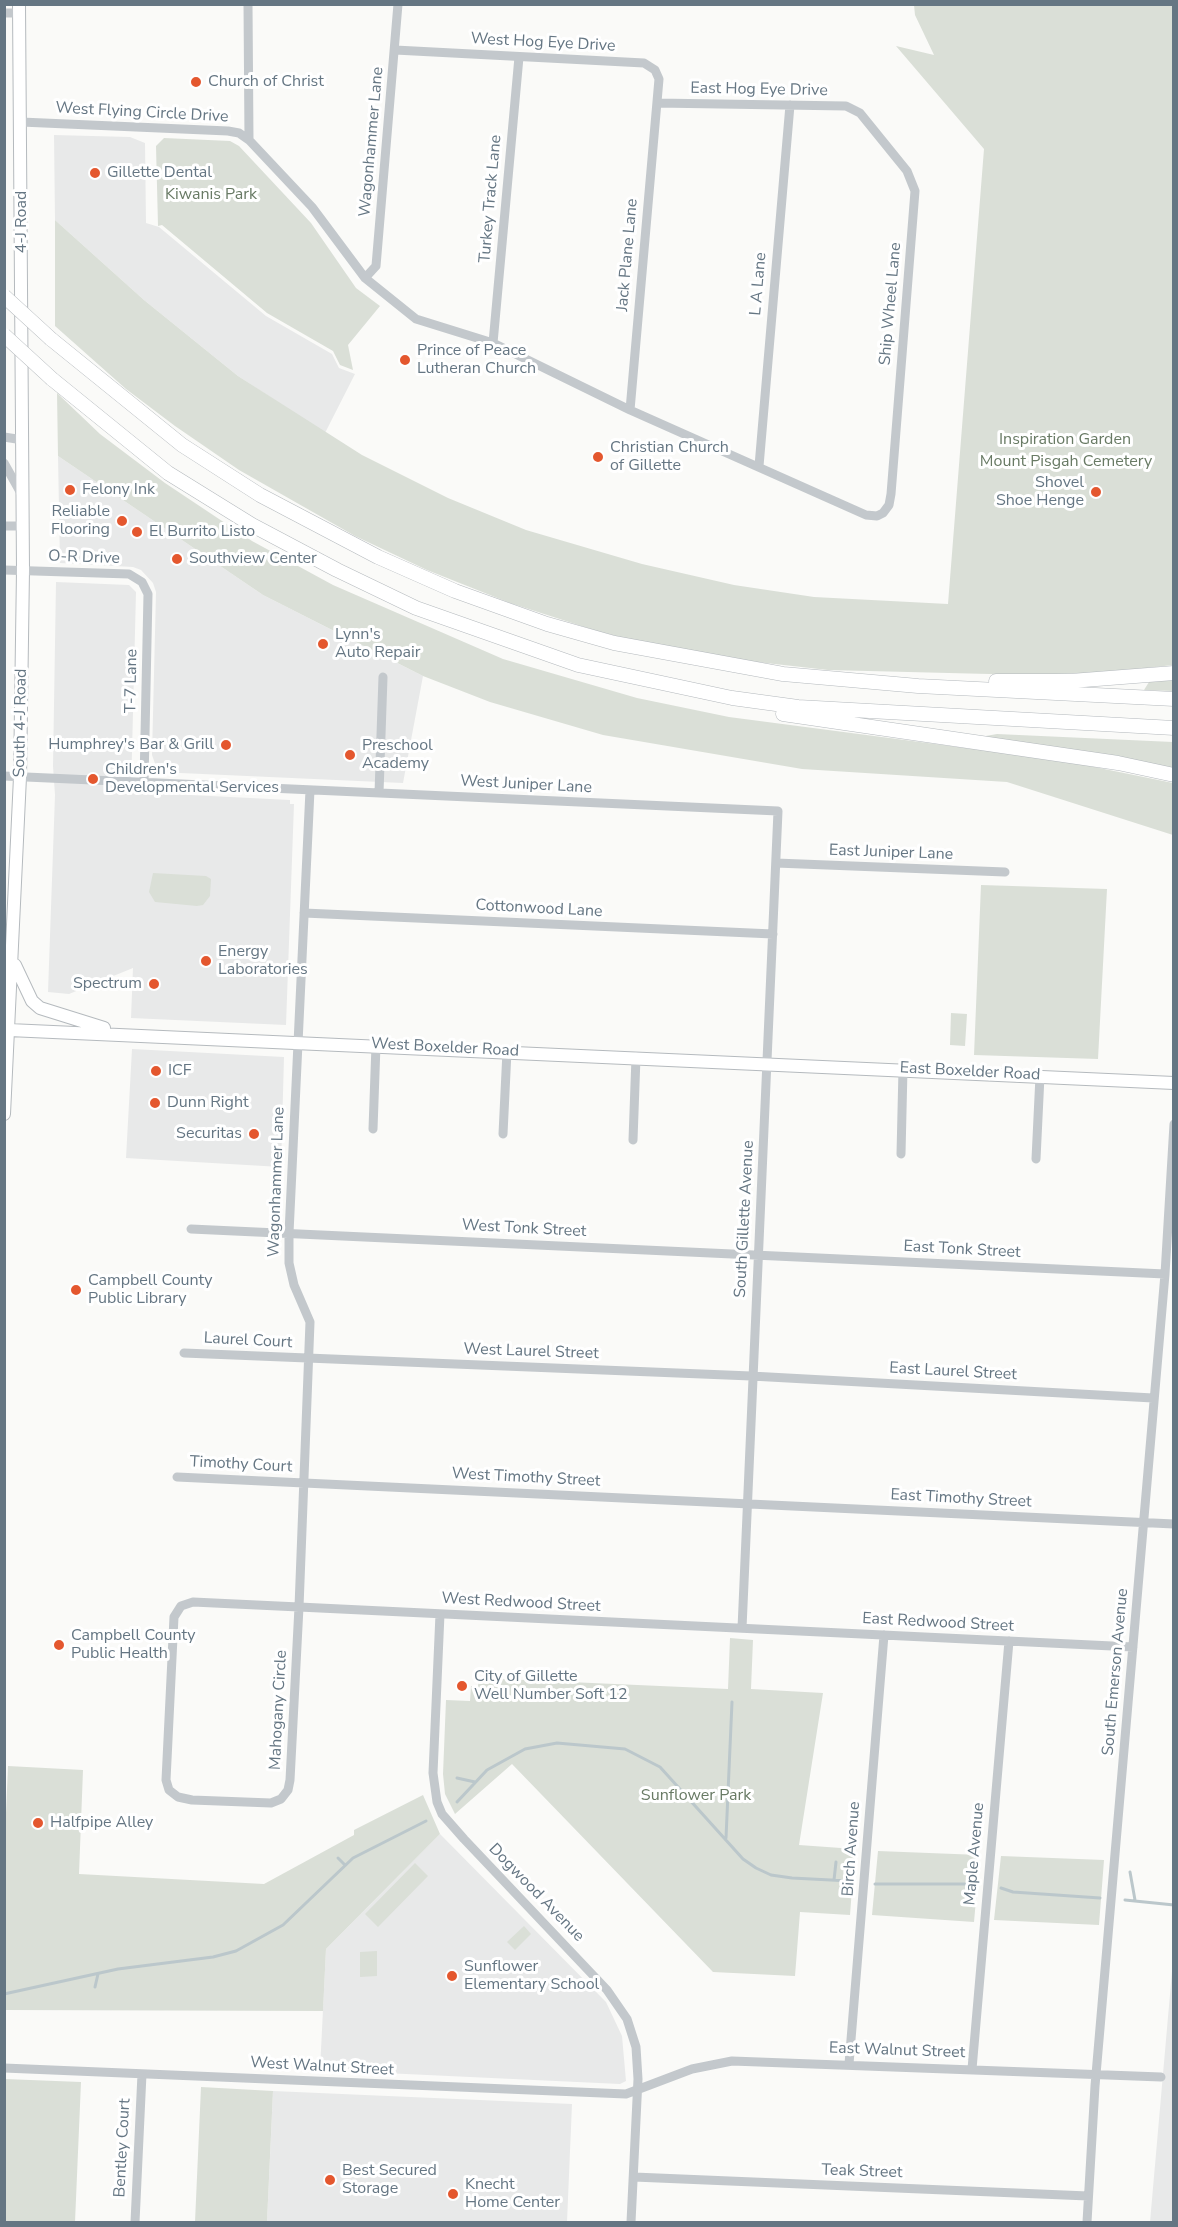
<!DOCTYPE html>
<html>
<head>
<meta charset="utf-8">
<style>
  body { margin:0 }
  #map { position:relative; width:1178px; height:2227px; overflow:hidden; background:#fafaf8; font-family:"Nunito Sans",sans-serif }
  canvas { display:block }
  .frame { position:absolute; inset:0; border:6px solid #657683; pointer-events:none }
</style>
</head>
<body>
<div id="map">
<canvas width="1178" height="2227"></canvas>
<div class="frame"></div>
</div>
<script>
const g = document.querySelector('canvas').getContext('2d');
g.lineJoin = 'round';
function fill(path, color) { g.fillStyle = color; g.fill(path, 'evenodd'); }
const toPath = rows => new Path2D(rows.map(r => 'M' + r).join(''));
function stroke(path, color, width, dash) { g.strokeStyle = color; g.lineWidth = width; g.lineCap = dash ? 'butt' : 'round'; g.setLineDash(dash || []); g.stroke(path); }
function label(font, color, halo, rows, align = 'center') {
  g.font = font + ' "Nunito Sans",sans-serif'; g.lineWidth = 6; g.setLineDash([]); g.textBaseline = 'middle'; g.strokeStyle = halo; g.fillStyle = color; for (const [text, x, y, turn = 0] of rows) {
    g.save(); g.translate(x, y); g.rotate((+turn || 0) * Math.PI / 180); g.textAlign = isNaN(turn) ? turn : align; if (halo) g.strokeText(text, 0, 0); g.fillText(text, 0, 0); g.restore();
  }
}
const built = toPath([
  [54,135,130,137,145,143,146,223,159,227,266,316,332,354,339,368,355,374,325,433,238,376,144,300,55,220],
  [58,456,263,595,423,676,403,783,158,772,152,755,156,592,153,583,141,570,133,567,60,563],
  [56,582,129,585,136,592,131,792,290,800,290,804,294,804,286,1025,131,1018,133,968,69,994,48,992,55,795,53,766],
  [132,1049,284,1057,281,1167,126,1158],
  [440,1834,606,2002,622,2036,626,2081,620,2084,320,2070,326,1949],
  [1173,1960,1173,2222,1150,2222],
  [273,2091,572,2104,567,2222,267,2222]
]);
const green = toPath([
  [914,5,1173,5,1173,665,1111,672,1029,675,828,670,739,660,665,648,600,632,510,603,427,570,355,536,239,470,175,426,126,389,55,326,55,220,144,300,238,376,362,455,448,498,526,530,642,564,734,585,814,597,948,604,984,149,896,46,934,55,915,15],
  [164,138,230,141,239,146,311,223,356,288,380,306,348,345,353,370,340,365,333,351,267,313,162,225,158,226,156,146],
  [57,393,100,434,165,483,252,541,333,585,503,659,637,698,729,717,1065,761,1173,783,1173,835,1007,782,802,769,603,735,490,702,423,676,263,595,58,456],
  [1173,679,1173,691,1144,690,1149,682],
  [997,734,1173,742,1173,770,980,737],
  [153,873,206,876,211,879,210,896,203,905,197,906,155,902,149,892],
  [981,885,1107,889,1098,1059,974,1055],
  [951,1013,967,1014,965,1046,950,1045],
  [730,1638,753,1640,751,1689,823,1693,799,1845,855,1849,850,1915,800,1912,795,1976,713,1972,512,1764,455,1814,445,1794,443,1774,446,1700,470,1701,471,1686,478,1686,479,1678,728,1689],
  [8,1766,83,1770,79,1874,264,1884,354,1835,354,1830,423,1795,440,1834,326,1949,323,2011,5,2010,4,1860],
  [878,1851,980,1855,974,1922,872,1915],
  [1001,1856,1104,1860,1099,1925,994,1920],
  [415,1863,428,1876,378,1927,365,1914],
  [524,1926,531,1934,515,1950,507,1942],
  [377,1951,377,1976,360,1977,360,1952],
  [5,2079,81,2082,75,2222,5,2222],
  [201,2087,273,2091,267,2222,195,2222]
]);
const stream = toPath([
  [457,1778,475,1782],
  [457,1802,487,1770,525,1749,557,1743,625,1749,660,1767,743,1859,756,1868,771,1875,792,1878,850,1881],
  [726,1838,732,1702],
  [338,1858,345,1865],
  [1130,1872,1135,1900],
  [834,1880,836,1862],
  [875,1884,972,1884],
  [1001,1888,1013,1892,1100,1898],
  [1125,1900,1174,1905],
  [95,1987,98,1974],
  [4,1994,118,1969,213,1957,236,1951,283,1925,353,1858,426,1821]
]);
const minor = toPath([
  [248,4,249,140],
  [4,13,19,13],
  [395,50,644,63,655,70,659,79,630,410],
  [21,122,228,131,239,133,249,140,312,207,365,278,416,319,493,343,630,410,866,515,877,516,883,513,889,505,891,494,915,191,907,171,860,113,846,106,657,103],
  [365,278,376,266,398,4],
  [493,343,519,57],
  [4,437,23,440],
  [4,463,22,495],
  [759,466,790,105],
  [4,526,22,526],
  [4,570,129,574,142,582,148,594,144,782],
  [4,776,778,811,742,1628],
  [310,790,289,1233,289,1263,294,1285,310,1322,299,1607,1133,1647],
  [379,793,383,677],
  [776,863,1005,872],
  [304,913,773,934],
  [373,1129,376,1045],
  [503,1134,507,1051],
  [633,1140,636,1057],
  [901,1154,903,1069],
  [1036,1159,1040,1076],
  [191,1229,1165,1274],
  [184,1353,751,1376,1153,1398],
  [177,1477,1174,1524],
  [193,1602,299,1607,290,1780,288,1790,281,1799,271,1803,192,1800,178,1797,169,1790,166,1780,174,1617,181,1606,193,1602],
  [440,1614,433,1773,437,1802,442,1814,464,1839,607,1990,627,2019,636,2047,638,2079,631,2222],
  [849,2064,884,1635],
  [4,2068,626,2094,692,2069,732,2061,1161,2077],
  [972,2069,1009,1641],
  [634,2177,1088,2196],
  [135,2222,142,2074],
  [1087,2222,1095,2086,1165,1274,1174,1124]
]);
const major = toPath([
  [15,965,32,1001,40,1008,104,1028],
  [9,1030,1174,1083],
  [4,1114,20,777,23,570,19,4]
]);
const highway = toPath([
  [51,339,182,445,260,495,378,557,455,591,547,624,614,643,783,674,918,686,1174,699],
  [52,379,168,473,252,525,337,570,416,608,578,665,732,698,798,707,1174,728],
  [996,681,1071,681,1174,673],
  [783,714,1118,763,1174,775]
]);
const highwayBridge = toPath([
  [4,296,51,339],
  [4,335,52,379]
]);
const markers = [
  [196,82,6,"#e4572e"],
  [95,173,6,"#e4572e"],
  [405,360,6,"#e4572e"],
  [598,457,6,"#e4572e"],
  [70,490,6,"#e4572e"],
  [1096,492,6,"#e4572e"],
  [122,521,6,"#e4572e"],
  [137,532,6,"#e4572e"],
  [177,559,6,"#e4572e"],
  [323,644,6,"#e4572e"],
  [226,745,6,"#e4572e"],
  [350,755,6,"#e4572e"],
  [93,779,6,"#e4572e"],
  [206,961,6,"#e4572e"],
  [154,984,6,"#e4572e"],
  [156,1071,6,"#e4572e"],
  [155,1103,6,"#e4572e"],
  [254,1134,6,"#e4572e"],
  [76,1290,6,"#e4572e"],
  [59,1645,6,"#e4572e"],
  [462,1686,6,"#e4572e"],
  [38,1823,6,"#e4572e"],
  [452,1976,6,"#e4572e"],
  [330,2180,6,"#e4572e"],
  [453,2194,6,"#e4572e"]
];
const streetNames = [
  ["West Hog Eye Drive",543,43,3],
  ["East Hog Eye Drive",759,90,1],
  ["West Flying Circle Drive",142,113,3],
  ["Wagonhammer Lane",372,142,-85],
  ["Turkey Track Lane",491,199,-85],
  ["4-J Road",22,222,-90],
  ["Jack Plane Lane",628,255,-85],
  ["L A Lane",759,284,-85],
  ["Ship Wheel Lane",891,304,-85],
  ["O-R Drive",84,558,2],
  ["T-7 Lane",132,681,-89],
  ["South 4-J Road",21,723,-89],
  ["West Juniper Lane",526,785,3],
  ["East Juniper Lane",891,853,2],
  ["Cottonwood Lane",539,909,3],
  ["West Boxelder Road",445,1048,3],
  ["East Boxelder Road",970,1072,3],
  ["Wagonhammer Lane",277,1182,-88],
  ["South Gillette Avenue",745,1219,-87],
  ["West Tonk Street",524,1229,3],
  ["East Tonk Street",962,1250,3],
  ["Laurel Court",248,1341,3],
  ["West Laurel Street",531,1352,2],
  ["East Laurel Street",953,1372,3],
  ["Timothy Court",241,1465,3],
  ["West Timothy Street",526,1478,3],
  ["East Timothy Street",961,1499,3],
  ["West Redwood Street",521,1603,3],
  ["East Redwood Street",938,1623,3],
  ["South Emerson Avenue",1116,1672,-85],
  ["Mahogany Circle",279,1710,-87],
  ["Birch Avenue",852,1849,-86],
  ["Maple Avenue",975,1854,-85],
  ["Dogwood Avenue",536,1893,46],
  ["East Walnut Street",897,2051,2],
  ["West Walnut Street",322,2067,3],
  ["Bentley Court",123,2148,-87],
  ["Teak Street",862,2172,2]
];
const poiNames = [
  ["Church of Christ",208,82],
  ["Gillette Dental",107,173],
  ["Prince of Peace",417,351],
  ["Lutheran Church",417,369],
  ["Christian Church",610,448],
  ["of Gillette",610,466],
  ["Shovel",1084,483,"right"],
  ["Shoe Henge",1084,501,"right"],
  ["Felony Ink",82,490],
  ["Reliable",110,512,"right"],
  ["Flooring",110,530,"right"],
  ["El Burrito Listo",149,532],
  ["Southview Center",189,559],
  ["Lynn's",335,635],
  ["Auto Repair",335,653],
  ["Humphrey's Bar & Grill",214,745,"right"],
  ["Preschool",362,746],
  ["Academy",362,764],
  ["Children's",105,770],
  ["Developmental Services",105,788],
  ["Energy",218,952],
  ["Laboratories",218,970],
  ["Spectrum",142,984,"right"],
  ["ICF",168,1071],
  ["Dunn Right",167,1103],
  ["Securitas",242,1134,"right"],
  ["Campbell County",88,1281],
  ["Public Library",88,1299],
  ["Campbell County",71,1636],
  ["Public Health",71,1654],
  ["City of Gillette",474,1677],
  ["Well Number Soft 12",474,1695],
  ["Halfpipe Alley",50,1823],
  ["Sunflower",464,1967],
  ["Elementary School",464,1985],
  ["Best Secured",342,2171],
  ["Storage",342,2189],
  ["Knecht",465,2185],
  ["Home Center",465,2203]
];
const parkNames = [
  ["Kiwanis Park",211,195],
  ["Inspiration Garden",1065,440],
  ["Mount Pisgah Cemetery",1066,462],
  ["Sunflower Park",696,1796]
];
fill(built, '#e8e9e9');
fill(green, '#dadfd7');
stroke(stream, '#bbc7cb', 3);
stroke(major, '#b5babe', 14);
stroke(highway, '#b4b9bd', 15);
stroke(minor, '#c3c8cc', 9);
stroke(major, '#fff', 12);
stroke(highway, '#fff', 14);
stroke(highwayBridge, '#b4b9bd', 15, []);
stroke(highwayBridge, '#fff', 14);
for (const [x, y, r, color] of markers) { const dot = new Path2D(); dot.arc(x, y, r, 0, 2 * Math.PI); g.fillStyle = color; g.fill(dot); stroke(dot, '#fff', 2); }
label('16px', '#657683', '#fff', streetNames);
label('16px', '#657683', '#fff', poiNames, 'left');
label('16px', '#687a64', '#fff', parkNames);
</script>
</body>
</html>
